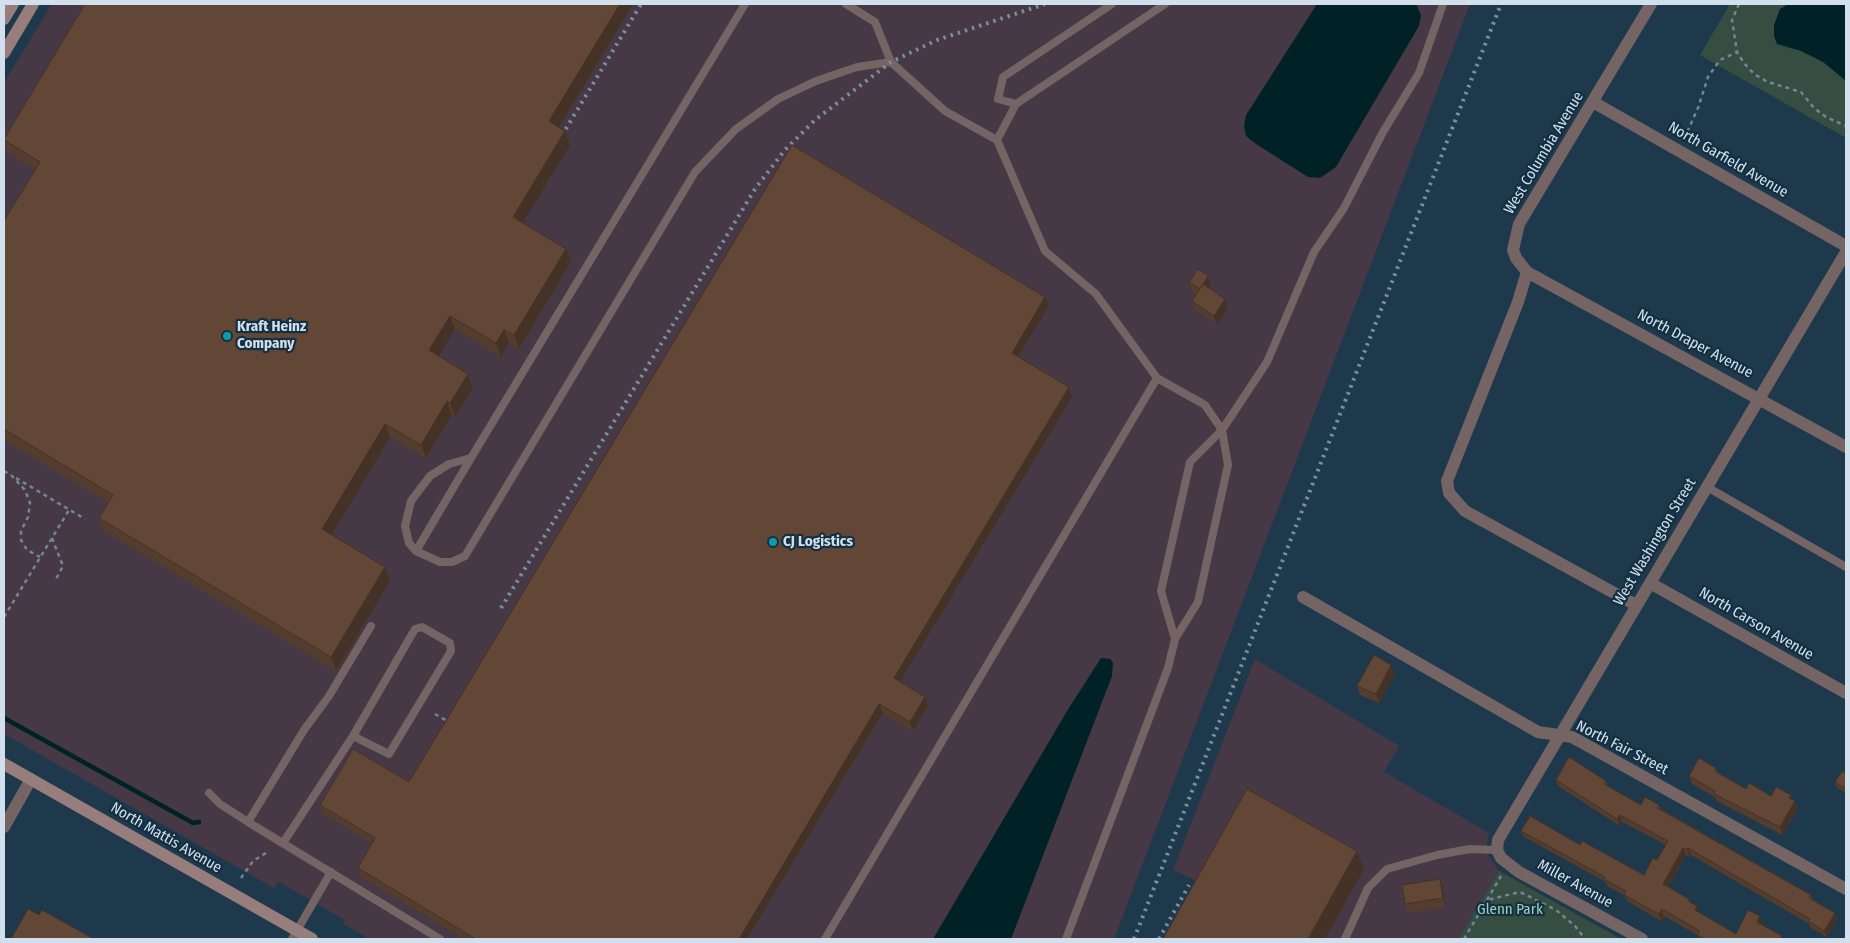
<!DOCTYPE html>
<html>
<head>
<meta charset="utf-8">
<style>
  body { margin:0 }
  #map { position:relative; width:1850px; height:943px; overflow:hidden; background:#1f394c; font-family:"Fira Sans Condensed",sans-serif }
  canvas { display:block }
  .frame { position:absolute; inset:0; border:5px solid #d1e0ec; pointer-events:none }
</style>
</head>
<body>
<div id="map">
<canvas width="1850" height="943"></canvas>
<div class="frame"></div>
</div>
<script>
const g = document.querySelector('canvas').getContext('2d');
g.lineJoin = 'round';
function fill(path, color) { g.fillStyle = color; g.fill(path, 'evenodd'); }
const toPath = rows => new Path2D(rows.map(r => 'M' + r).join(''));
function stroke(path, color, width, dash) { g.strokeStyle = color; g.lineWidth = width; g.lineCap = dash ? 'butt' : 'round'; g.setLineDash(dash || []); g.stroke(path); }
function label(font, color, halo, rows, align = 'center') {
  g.font = font + ' "Fira Sans Condensed",sans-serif'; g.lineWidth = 4.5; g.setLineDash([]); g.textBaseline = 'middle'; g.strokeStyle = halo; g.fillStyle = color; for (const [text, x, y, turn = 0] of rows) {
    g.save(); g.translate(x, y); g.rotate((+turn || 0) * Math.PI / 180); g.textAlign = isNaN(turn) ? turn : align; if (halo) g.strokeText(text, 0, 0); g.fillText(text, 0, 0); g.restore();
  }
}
const industrial = toPath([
  [52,4,1470,4,1114,939,370,939,343,924,345,920,279,882,274,888,4,734,4,83],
  [1255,659,1399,746,1384,772,1489,833,1487,843,1488,855,1499,871,1458,939,1166,939,1197,881,1173,870]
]);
const green = toPath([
  [1730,4,1846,4,1846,138,1700,55],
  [1499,871,1621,939,1458,939]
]);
const water = toPath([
  [1317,4,1416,4,1421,15,1419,26,1336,167,1320,178,1308,177,1256,144,1246,136,1244,126,1246,115],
  [1788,4,1846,4,1846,81,1823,62,1801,51,1777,44,1774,36,1774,25,1780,9],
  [1101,658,1110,659,1113,663,1112,676,1011,939,933,939,1067,711]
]);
const stream = toPath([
  [4,718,193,823,199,822]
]);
const path = toPath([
  [1739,4,1732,20,1737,52,1744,63,1754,74,1768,82,1801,92,1814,108,1826,117,1846,126],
  [1684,139,1698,108,1708,77,1720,60,1737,52],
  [4,471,11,475],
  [11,475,25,490,30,503,28,517,21,531,21,540,27,550,40,557],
  [16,478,85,519],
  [52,538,63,566,56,579],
  [4,617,69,510],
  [435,714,449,722],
  [241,878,253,861,269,851],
  [1487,900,1501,876],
  [1464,939,1487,900,1520,892,1556,910,1575,926,1585,939]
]);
const lane = toPath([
  [745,4,471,458,449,464,430,476,411,501,405,526,409,543,416,551,440,562,452,562,465,556,695,172,736,129,778,99,816,81,857,67,891,62],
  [846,4,875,22,891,62,945,111,997,140,1045,251,1096,294,1157,378,1205,405,1222,430,1228,465,1198,602,1175,639,1168,668,1066,939],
  [1016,104,998,99,1003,77,1112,4],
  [997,140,1016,104,1165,4],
  [1707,487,1846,567],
  [416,551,471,458],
  [1175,639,1161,591,1190,462,1222,430,1267,362,1314,252,1344,208,1383,132,1419,73,1443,4],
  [209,793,220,804,248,822,440,939],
  [248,822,304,730,329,696,371,626],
  [283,843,353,736,415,629,422,627,450,643,451,651,389,754,353,736],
  [292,939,331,872],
  [825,939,1157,378],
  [1345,939,1368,888,1387,869,1437,855,1470,849,1497,850]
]);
const street = toPath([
  [1593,102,1846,246],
  [1527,272,1846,447],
  [1650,583,1846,693],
  [1303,597,1538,732,1572,737,1846,889],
  [1636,605,1465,511,1449,493,1447,481,1518,302,1527,272,1516,258,1513,250,1519,224,1651,4],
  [4,827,31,779],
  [1642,939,1519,872,1501,858,1497,850,1498,840,1846,252]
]);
const secondary = toPath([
  [4,19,13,4],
  [4,53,33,4],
  [4,764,312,939]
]);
const rail = toPath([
  [558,142,641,4],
  [501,608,732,227,755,189,784,151,815,120,891,62,937,40,1045,4],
  [1134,939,1501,4],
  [1159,939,1189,885]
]);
const wall = toPath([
  [85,4,633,4,559,127,570,145,523,223,566,249,571,262,519,349,509,343,501,357,455,329,439,356,468,374,473,388,455,417,452,415,426,458,390,437,332,535,385,567,390,581,336,671,104,531,99,518,108,502,4,440,4,221,35,169,8,153,4,142,4,139],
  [1208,276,1211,285,1209,288,1228,308,1217,325,1195,310,1192,301,1197,294,1192,291,1189,282],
  [1045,297,1049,306,1018,357,1069,387,1072,397,900,682,925,697,928,706,913,731,883,713,747,939,464,939,361,877,358,868,372,843,323,814,320,805,409,782],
  [1395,674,1379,703,1360,695,1357,686],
  [1716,768,1718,773,1746,789,1771,796,1791,795,1792,799,1795,801,1798,809,1782,835,1717,801,1715,797,1692,784,1689,776],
  [1846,774,1846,793,1836,787,1835,782],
  [1556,780,1606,781,1607,786,1641,805,1659,805,1661,809,1811,895,1813,900,1835,913,1837,919,1827,937,1811,928,1809,924,1691,855,1690,857,1686,855,1668,887,1689,899,1691,903,1700,913,1736,934,1762,923,1761,924,1783,939,1699,939,1697,935,1666,917,1664,917,1661,921,1627,901,1624,895,1607,886,1606,882,1524,837,1521,831,1580,845,1644,875,1657,860,1666,845,1622,822,1620,826,1558,786],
  [1440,879,1443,888,1446,907,1408,913,1405,904]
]);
const shadedWall = toPath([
  [620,4,633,4,554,135,549,121],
  [565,131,570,145,518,231,513,217],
  [566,249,571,262,519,349,514,335],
  [1208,276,1211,285,1203,298,1200,289],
  [1045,297,1049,306,1015,362,1012,353],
  [1225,299,1228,308,1217,325,1214,316],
  [450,316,455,329,434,364,429,350],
  [504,330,509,343,501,357,496,343],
  [468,374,473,388,455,417,450,403],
  [1069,387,1072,397,897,687,894,678],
  [447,401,452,415,426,458,421,445],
  [385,424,390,437,327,543,322,529],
  [385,567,390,581,336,671,331,657],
  [1391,665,1395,674,1379,703,1376,694],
  [925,697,928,706,913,731,910,722],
  [879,704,883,713,747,939,739,939],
  [1791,795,1793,803,1795,801,1798,809,1782,835,1780,827],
  [1620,815,1622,822,1620,826,1617,819],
  [1683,848,1686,855,1666,891,1663,884],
  [1688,848,1691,855,1690,857,1687,850],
  [1357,851,1364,869,1325,939,1308,939],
  [1440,879,1443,888,1446,907,1443,898],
  [1697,906,1700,913,1695,910],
  [1661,910,1664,917,1661,921,1659,914],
  [1835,913,1837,919,1827,937,1824,931],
  [1760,916,1762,923,1759,928,1757,922]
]);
const building = toPath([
  [85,4,620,4,549,121,565,131,513,217,566,249,514,335,504,330,496,343,450,316,429,350,468,374,450,403,447,401,421,445,385,424,322,529,385,567,331,657,99,518,113,495,4,429,4,221,40,162,4,140,4,139,85,4],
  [792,145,1045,297,1012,353,1069,387,894,678,925,697,910,722,879,704,739,939,476,939,358,868,375,838,320,805,353,749,409,782,792,145],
  [1198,269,1208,276,1200,289,1189,282,1198,269],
  [1203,284,1225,299,1214,316,1192,301,1203,284],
  [1374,655,1391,665,1376,694,1357,686,1374,655],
  [1569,757,1606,781,1604,784,1641,805,1645,797,1659,805,1657,808,1811,895,1809,898,1835,913,1824,931,1808,921,1810,919,1688,848,1687,850,1683,848,1663,884,1689,899,1688,901,1697,906,1695,910,1736,934,1748,910,1760,916,1757,922,1782,936,1780,939,1705,939,1697,935,1700,931,1664,910,1661,910,1659,914,1624,895,1626,891,1604,879,1605,877,1521,831,1530,816,1580,845,1582,841,1644,875,1653,858,1657,860,1668,841,1620,815,1617,819,1556,780,1569,757],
  [1699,758,1716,768,1715,771,1746,789,1749,783,1771,796,1776,787,1791,795,1789,798,1795,801,1780,827,1714,794,1715,791,1689,776,1699,758],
  [1842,771,1846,774,1846,789,1835,782,1842,771],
  [1247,789,1357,851,1308,939,1163,939,1247,789],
  [1440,879,1443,898,1405,904,1402,885,1440,879],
  [28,909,39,915,42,910,94,939,11,939,28,909]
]);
const markers = [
  [227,336,5,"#0f9aa8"],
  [773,542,5,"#0f9aa8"]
];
const streetNames = [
  ["West Columbia Avenue",1544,153,-59],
  ["North Garfield Avenue",1728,160,30],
  ["North Draper Avenue",1695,344,28],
  ["West Washington Street",1655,542,-59],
  ["North Carson Avenue",1756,624,30],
  ["North Fair Street",1622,748,27],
  ["North Mattis Avenue",166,838,30],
  ["Miller Avenue",1575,884,29]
];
const poiNames = [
  ["Kraft Heinz",237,327],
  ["Company",237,344],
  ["CJ Logistics",783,542]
];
const parkNames = [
  ["Glenn Park",1510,910]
];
fill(industrial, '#473845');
fill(green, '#364e42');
fill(water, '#002226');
stroke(stream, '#002226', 4.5);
stroke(path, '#718696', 2.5, [4, 4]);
stroke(lane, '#746463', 8);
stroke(street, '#746463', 12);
stroke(secondary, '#977d7c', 12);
stroke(rail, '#7a8f9e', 4, [2.5, 5]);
fill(wall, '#543d2e');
fill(shadedWall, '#453226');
fill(building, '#624736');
stroke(building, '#453226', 1);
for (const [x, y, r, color] of markers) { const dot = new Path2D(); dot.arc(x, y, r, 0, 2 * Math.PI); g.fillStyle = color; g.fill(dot); stroke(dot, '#142f41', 2); }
label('15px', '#d1e0ec', '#142f41', streetNames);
label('bold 15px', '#d1e0ec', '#142f41', poiNames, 'left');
label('15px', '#9ad4b8', '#142f41', parkNames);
</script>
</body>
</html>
